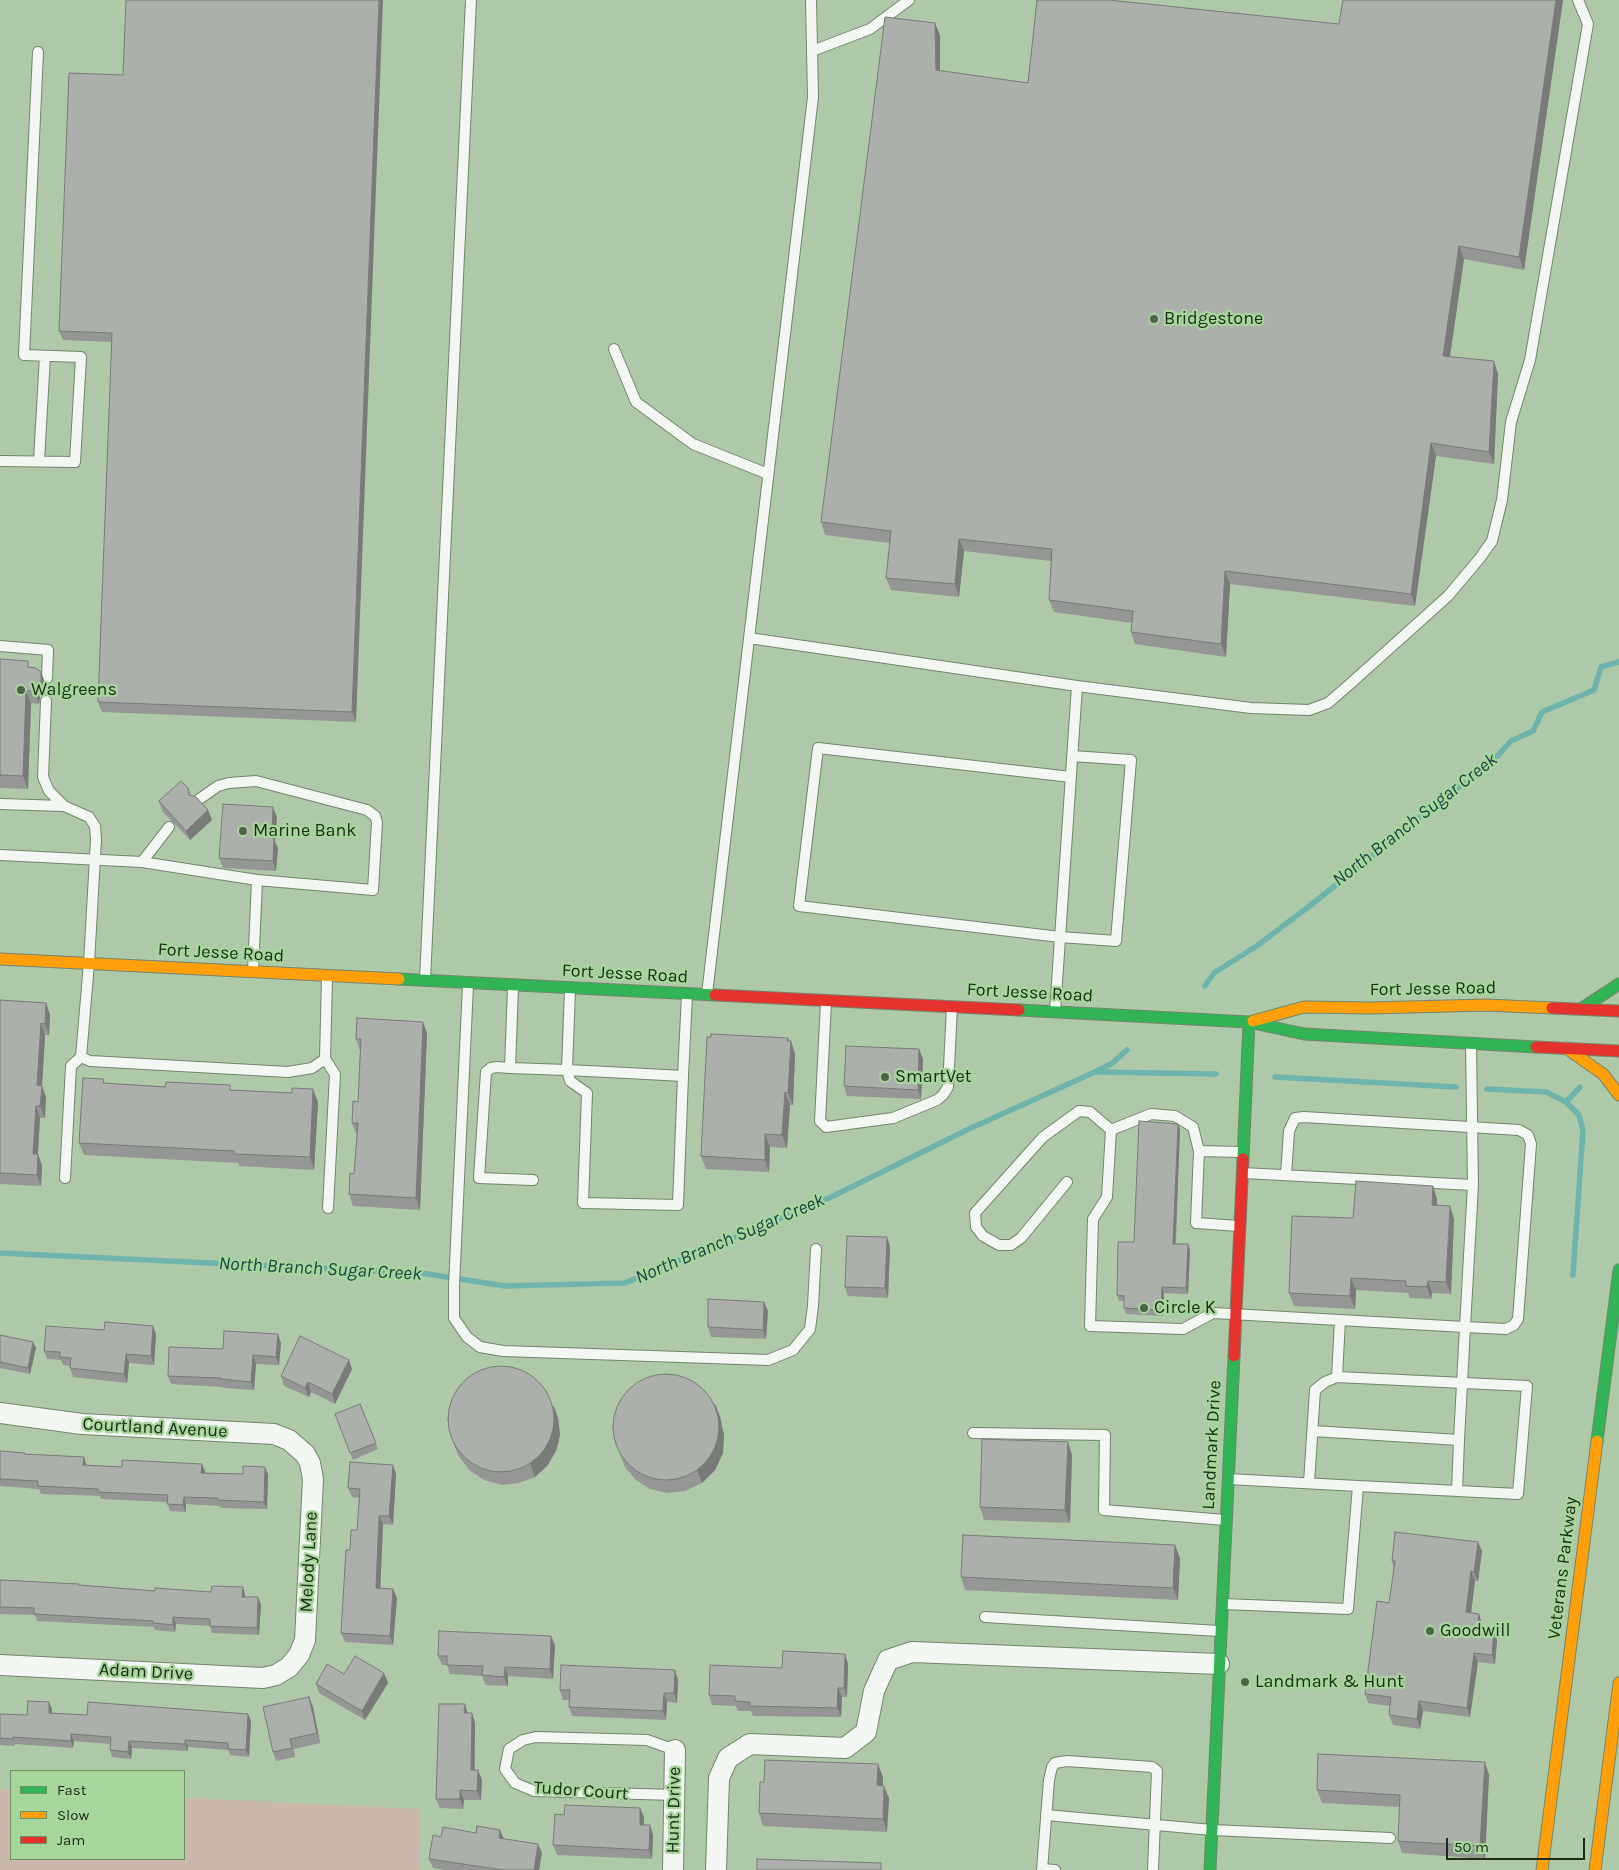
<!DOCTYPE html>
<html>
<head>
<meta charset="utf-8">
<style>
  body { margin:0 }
  #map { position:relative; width:1619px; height:1870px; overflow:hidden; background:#aec9a8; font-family:Karla,sans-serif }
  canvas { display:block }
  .legend { position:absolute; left:10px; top:1770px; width:175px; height:90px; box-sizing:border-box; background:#a6d69b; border:1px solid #6e9265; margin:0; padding:6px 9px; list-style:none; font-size:15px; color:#1a2c15 }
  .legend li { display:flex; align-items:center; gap:10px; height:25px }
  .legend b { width:25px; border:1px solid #6e9265 }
  .scale { position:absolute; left:1446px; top:1838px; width:139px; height:22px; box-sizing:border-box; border:2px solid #1a2c15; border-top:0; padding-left:6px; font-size:15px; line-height:18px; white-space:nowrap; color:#1a2c15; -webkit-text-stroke:4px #a6d69b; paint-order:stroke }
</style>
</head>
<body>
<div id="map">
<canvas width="1619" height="1870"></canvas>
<ul class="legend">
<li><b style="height:6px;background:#30b455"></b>Fast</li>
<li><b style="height:6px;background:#ff9f0a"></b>Slow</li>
<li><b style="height:6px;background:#e5322d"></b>Jam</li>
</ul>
<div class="scale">50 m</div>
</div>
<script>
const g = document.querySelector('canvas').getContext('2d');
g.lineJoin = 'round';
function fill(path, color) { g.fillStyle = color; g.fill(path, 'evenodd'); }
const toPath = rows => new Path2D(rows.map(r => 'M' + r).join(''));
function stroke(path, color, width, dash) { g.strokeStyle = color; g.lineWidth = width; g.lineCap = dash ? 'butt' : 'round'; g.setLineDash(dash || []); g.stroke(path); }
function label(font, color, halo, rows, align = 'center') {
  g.font = font + ' Karla,sans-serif'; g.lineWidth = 4.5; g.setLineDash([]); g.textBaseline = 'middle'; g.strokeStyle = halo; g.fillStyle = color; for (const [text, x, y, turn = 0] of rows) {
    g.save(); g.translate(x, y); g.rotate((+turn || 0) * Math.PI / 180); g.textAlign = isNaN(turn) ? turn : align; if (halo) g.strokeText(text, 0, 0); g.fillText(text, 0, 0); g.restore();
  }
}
const green = toPath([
  [0,1789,11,1790,11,1859,184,1859,184,1798,420,1809,419,1870,0,1870]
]);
const stream = toPath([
  [1205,986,1214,973,1258,945,1316,901,1447,795,1486,769,1511,741,1533,731,1542,712,1594,690,1601,667,1619,662],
  [1098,1072,1216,1074],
  [1275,1077,1456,1087],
  [1487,1089,1546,1092,1566,1102,1579,1115,1583,1130,1573,1275],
  [1566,1102,1580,1087],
  [0,1253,421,1273,505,1286,625,1283,829,1198,969,1129,1095,1072,1111,1064,1127,1050]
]);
const lane = toPath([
  [812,51,870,29,909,0],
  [614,349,636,402,693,444,768,474],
  [0,461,75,462,81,357,24,355,38,52],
  [39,461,45,356],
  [749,638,1077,686,1055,1012],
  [0,646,48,650,47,678],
  [1077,686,1251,708,1309,710,1328,703,1350,684,1448,596,1480,558,1492,541,1502,500,1511,422,1530,360,1588,24,1578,0],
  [46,701,43,777,49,791,64,806,89,817,95,826,96,840,89,963,81,1057,90,1061,288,1072,312,1068,325,1059,327,978],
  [1071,777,818,748,799,906,1060,937,1116,941,1131,760,1072,756],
  [0,804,64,806],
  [0,855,142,862,257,880,373,890,377,822,375,816,367,810,256,781,229,783,218,786,198,800],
  [142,862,169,827],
  [253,972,257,880],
  [425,980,471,0],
  [468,985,454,1286,454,1318,467,1337,480,1347,503,1351,768,1360,793,1350,810,1329,813,1306,816,1249],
  [513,987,510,1068,567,1070,570,1081,587,1093,583,1203,678,1205,683,1076],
  [570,989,567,1070,627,1073,683,1076,687,995],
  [707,994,813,97,811,0],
  [826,1002,820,1121,826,1127,893,1118,937,1100,943,1095,948,1087,952,1007],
  [1471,1044,1473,1185],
  [325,1059,335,1074,328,1208],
  [510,1068,497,1067,491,1068,486,1072,479,1178,533,1180],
  [1199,1151,1196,1223,1239,1226],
  [1241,1152,1199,1151,1193,1127,1175,1116,1151,1114,1111,1130,1107,1197,1093,1219,1090,1326,1183,1329,1213,1313,1465,1327,1473,1185,1243,1173],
  [1286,1175,1289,1131,1295,1118,1304,1117,1519,1130,1528,1135,1531,1144,1518,1319,1514,1325,1506,1329,1465,1327,1459,1440,1313,1431],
  [65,1178,71,1066,81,1057],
  [1067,1182,1021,1238,1011,1245,999,1245,983,1236,976,1227,975,1213,1043,1137,1079,1111,1090,1112,1111,1130],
  [1337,1377,1340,1320],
  [973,1433,1105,1435,1104,1510,1225,1520],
  [1309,1483,1315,1390,1325,1382,1337,1377,1527,1386,1518,1494,1358,1486],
  [1457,1491,1459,1440],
  [1223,1604,1348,1609,1358,1486,1228,1479],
  [985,1617,1219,1631],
  [675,1750,647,1740,536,1737,523,1740,509,1749,505,1769,515,1783,534,1791,675,1795],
  [1046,1815,1212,1830,1390,1838],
  [1042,1869,1055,1870],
  [1042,1870,1049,1780,1052,1767,1055,1763,1067,1761,1152,1767,1157,1771,1153,1870]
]);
const street = toPath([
  [0,1413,82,1424,274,1434,289,1440,305,1454,310,1463,313,1479,305,1640,299,1655,289,1667,276,1675,263,1678,0,1665],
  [673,1870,675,1750],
  [716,1870,719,1778,728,1758,750,1744,845,1748,866,1732,874,1691,888,1660,912,1652,1219,1664]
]);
const fast = toPath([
  [399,979,715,995],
  [1581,1009,1619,984],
  [1019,1010,1249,1022,1304,1034,1536,1047],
  [1243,1159,1249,1022],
  [1597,1441,1619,1270],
  [1210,1870,1234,1356]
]);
const slow = toPath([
  [0,959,399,979],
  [1253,1021,1304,1007,1371,1008,1486,1005,1552,1008],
  [1566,1048,1603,1074,1619,1095],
  [1542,1870,1597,1441],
  [1595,1870,1619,1683]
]);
const jam = toPath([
  [715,995,1019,1010],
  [1552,1008,1619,1011],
  [1536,1047,1619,1051],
  [1234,1356,1243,1159]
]);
const wall = toPath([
  [1563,0,1524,270,1464,259,1450,357,1498,374,1494,464,1436,456,1415,606,1230,584,1226,657,1135,644,1131,632,1132,623,1054,612,1049,600,1051,561,964,551,959,597,891,590,886,578,890,543,825,535,821,522,940,35,940,71,1028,83,1339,24],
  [123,75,356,722,102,712,98,702,112,342,63,340,59,331],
  [0,659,30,668,46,685,46,694,40,697,39,704,31,703,28,789,0,788],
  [188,788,191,795,208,810,212,820,190,840,162,811,159,801],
  [277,817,275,842,278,848,276,871,223,868,219,858],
  [0,1000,46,1003,50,1015,49,1035,45,1035,42,1086,46,1097,45,1118,40,1118,38,1154,42,1166,41,1186,0,1184],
  [427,1033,420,1210,353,1206,349,1194,354,1174,357,1134,356,1134,352,1123,358,1102,360,1051,356,1039],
  [788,1038,789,1041,791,1041,795,1054,793,1105,790,1105,787,1148,770,1147,769,1172,706,1169,701,1156],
  [919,1049,923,1059,921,1099,847,1096,844,1086],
  [105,1083,232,1090,318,1102,314,1170,239,1166,238,1163,84,1155,79,1143],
  [1180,1129,1176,1244,1190,1250,1188,1294,1164,1293,1163,1316,1126,1314,1124,1308,1124,1301,1119,1301,1117,1295,1134,1242],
  [1433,1186,1437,1199,1437,1205,1454,1219,1451,1294,1432,1293,1431,1299,1410,1298,1408,1293,1356,1290,1355,1309,1294,1306,1289,1293,1353,1218],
  [890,1246,888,1298,848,1296,845,1287],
  [768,1311,766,1339,711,1337,708,1327],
  [156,1334,154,1365,129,1363,127,1383,73,1377,70,1368,70,1366,63,1365,61,1360,47,1359,44,1351],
  [0,1335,36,1348,30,1374,0,1368],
  [281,1343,279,1365,256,1364,254,1390,224,1388,223,1387,171,1384,168,1376,223,1349],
  [352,1369,335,1404,311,1392,309,1397,284,1386,281,1376],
  [360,1404,378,1449,353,1460,335,1414],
  [715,1404,720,1417,724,1435,723,1453,715,1470,702,1483,685,1491,667,1493,650,1489,636,1480,625,1467,614,1439],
  [558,1418,560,1435,556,1451,547,1466,535,1477,519,1483,502,1485,484,1480,469,1470,458,1455,453,1442],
  [0,1451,25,1453,25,1454,84,1457,86,1465,205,1471,205,1473,268,1474,267,1509,221,1508,220,1506,186,1504,186,1512,170,1511,167,1502,101,1499,100,1496,41,1494,39,1489,0,1486],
  [1072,1455,1070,1523,984,1520,980,1507],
  [396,1474,393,1525,383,1524,380,1588,393,1589,397,1598,393,1645,345,1642,341,1633,350,1550,357,1530,359,1498,352,1497,348,1488],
  [1482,1551,1478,1581,1475,1581,1471,1613,1479,1614,1482,1624,1482,1629,1494,1631,1497,1640,1495,1664,1478,1662,1470,1717,1423,1711,1420,1729,1393,1725,1389,1715,1390,1706,1368,1703,1365,1694,1389,1603,1394,1568,1392,1561],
  [1180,1558,1178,1600,965,1590,961,1577],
  [0,1580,79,1584,79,1585,155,1591,245,1594,245,1597,261,1604,259,1635,212,1633,210,1626,176,1624,175,1632,155,1630,154,1627,37,1621,35,1615,0,1614],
  [551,1636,555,1645,553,1679,508,1676,508,1686,486,1685,482,1676,450,1674,447,1665,442,1665,438,1656],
  [848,1664,847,1697,842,1697,841,1717,753,1716,751,1711,738,1711,736,1706,712,1705,709,1695,782,1668],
  [675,1670,678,1680,677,1703,667,1702,666,1720,572,1716,569,1707,569,1700,563,1700,560,1690],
  [384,1673,388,1683,365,1720,319,1693,316,1684,344,1674],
  [309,1697,313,1707,320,1743,294,1749,295,1757,276,1761,273,1752],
  [52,1709,51,1713,87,1715,248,1714,251,1721,249,1757,230,1755,228,1750,188,1747,188,1751,132,1748,131,1759,112,1757,110,1750,110,1744,74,1741,73,1748,15,1744,15,1746,0,1745,0,1714,27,1715],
  [468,1713,472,1713,475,1723,475,1770,478,1770,482,1780,481,1800,464,1800,463,1809,440,1808,436,1799],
  [1489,1775,1485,1859,1402,1853,1398,1841,1400,1807,1322,1803,1317,1790],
  [883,1777,883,1786,889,1798,887,1832,763,1826,759,1813],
  [640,1808,644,1817,643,1825,650,1825,653,1835,652,1859,557,1855,553,1845,564,1815],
  [500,1830,503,1838,542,1853,539,1870,444,1870,433,1868,429,1859,441,1837]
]);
const shadedWall = toPath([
  [379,0,383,0,356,722,352,712],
  [1556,0,1563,0,1524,270,1519,257],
  [935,23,940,35,940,83,936,70],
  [1459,246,1464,259,1448,369,1443,356],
  [1494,361,1498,374,1494,464,1489,452],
  [1431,443,1436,456,1415,606,1411,594],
  [959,539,964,551,959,597,955,584],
  [1225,571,1230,584,1226,657,1221,644],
  [41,672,46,685,46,694,41,682],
  [36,684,40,697,39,704,34,691],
  [26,691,31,703,28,789,23,776],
  [273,807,277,817,275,842,278,848,276,871,273,861,272,838],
  [208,810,212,820,190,840,186,831],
  [46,1003,50,1015,49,1035,45,1024],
  [423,1022,427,1033,420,1210,416,1198],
  [41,1023,45,1035,42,1086,46,1097,45,1118,40,1106,37,1085],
  [788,1038,790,1045,791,1041,795,1054,793,1105,788,1093,787,1041],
  [919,1049,923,1059,921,1099,918,1090],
  [313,1089,318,1102,314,1170,310,1157],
  [785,1092,790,1105,787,1148,782,1135],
  [36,1106,40,1118,37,1165,33,1154],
  [1178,1124,1180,1129,1175,1250,1173,1244],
  [765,1134,770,1147,769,1172,765,1160],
  [38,1154,42,1166,41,1186,37,1175],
  [1433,1186,1437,1199,1436,1217,1432,1205],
  [1450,1206,1454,1219,1451,1294,1446,1282],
  [887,1237,890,1246,888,1298,885,1288],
  [1188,1244,1190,1250,1188,1294,1186,1288],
  [1351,1278,1356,1290,1355,1309,1350,1296],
  [1428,1281,1432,1293,1431,1299,1427,1287],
  [1162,1287,1164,1293,1163,1316,1161,1310],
  [764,1302,768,1311,766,1339,763,1330],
  [153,1326,156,1334,154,1365,151,1356],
  [278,1334,281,1343,279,1365,276,1357],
  [33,1342,36,1348,30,1374,28,1368],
  [126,1354,129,1363,127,1383,124,1374],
  [253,1355,256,1364,254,1390,251,1382],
  [349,1360,352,1369,335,1404,332,1394],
  [308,1382,311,1392,309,1397,305,1388],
  [715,1404,720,1417,724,1435,723,1453,715,1470,702,1483,697,1470],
  [554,1406,558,1418,560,1435,556,1451,547,1466,535,1477,530,1464],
  [1068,1442,1072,1455,1070,1523,1065,1510],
  [84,1457,86,1464,86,1473,83,1465],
  [202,1464,205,1471,204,1480,201,1473],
  [393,1465,396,1474,393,1525,389,1516],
  [265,1467,268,1474,267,1509,264,1502],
  [184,1497,186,1504,186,1512,183,1505],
  [379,1516,383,1524,380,1597,376,1588],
  [1478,1542,1482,1551,1478,1581,1474,1572],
  [1175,1545,1180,1558,1178,1600,1173,1588],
  [1471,1571,1475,1581,1470,1622,1466,1612],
  [243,1587,245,1594,245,1604,242,1597],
  [393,1589,397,1598,393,1645,390,1636],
  [258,1597,261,1604,259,1635,257,1628],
  [1479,1614,1482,1624,1481,1638,1477,1629],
  [173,1617,176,1624,175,1632,173,1625],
  [1494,1631,1497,1640,1495,1664,1492,1655],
  [551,1636,555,1645,553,1679,550,1669],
  [1474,1653,1478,1662,1470,1717,1467,1708],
  [845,1654,848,1664,847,1697,844,1688],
  [505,1667,508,1676,508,1686,504,1677],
  [675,1670,678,1680,677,1703,674,1693],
  [384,1673,388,1683,365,1720,362,1711],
  [838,1688,842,1697,841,1717,837,1708],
  [664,1693,667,1702,666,1720,663,1711],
  [309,1697,313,1707,320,1743,317,1733],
  [1419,1701,1423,1711,1420,1729,1417,1719],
  [49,1702,52,1709,51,1720,49,1713],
  [465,1704,468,1714,464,1713],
  [472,1713,475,1723,474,1780,471,1770],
  [248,1714,251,1721,249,1757,246,1750],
  [71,1734,74,1741,73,1748,71,1741],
  [185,1740,188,1747,188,1751,185,1744],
  [129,1741,132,1748,131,1759,128,1752],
  [1485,1762,1489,1775,1485,1859,1480,1846],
  [878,1764,883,1777,882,1798,877,1785],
  [478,1770,482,1780,481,1800,477,1791],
  [884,1786,889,1798,887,1832,883,1819],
  [460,1790,464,1800,463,1809,460,1799],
  [640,1808,644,1817,643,1834,640,1825],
  [650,1825,653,1835,652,1859,649,1850],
  [500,1830,504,1839,499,1838],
  [538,1844,542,1853,539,1870,534,1870]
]);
const building = toPath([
  [126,0,379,0,352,712,98,702,112,333,59,331,69,73,123,75,126,0],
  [1037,0,1109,0,1339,24,1343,0,1556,0,1519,257,1459,246,1443,356,1494,361,1489,452,1431,443,1411,594,1225,571,1221,644,1131,632,1133,611,1049,600,1052,549,959,539,955,584,886,578,891,531,821,522,885,17,935,23,936,70,1028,83,1037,0],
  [0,659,28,661,28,667,36,668,41,672,41,682,36,684,34,691,26,691,23,776,0,775,0,659],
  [181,781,188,788,189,795,196,797,208,810,186,831,159,801,181,781],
  [223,804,273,807,272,838,274,838,273,861,219,858,223,804],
  [0,1000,46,1003,45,1024,41,1023,37,1085,42,1086,40,1106,36,1106,33,1154,38,1154,37,1175,0,1173,0,1000],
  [357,1018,423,1022,416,1198,349,1194,350,1173,354,1174,358,1123,352,1123,353,1101,358,1102,361,1039,356,1039,357,1018],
  [711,1034,788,1038,787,1041,791,1041,788,1093,785,1092,782,1135,765,1134,765,1160,701,1156,707,1037,711,1037,711,1034],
  [846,1046,919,1049,918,1090,844,1086,846,1046],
  [83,1078,104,1079,103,1083,165,1087,166,1082,230,1085,230,1090,292,1093,292,1088,313,1089,310,1157,234,1154,234,1151,79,1143,83,1078],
  [1139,1121,1178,1124,1173,1244,1188,1244,1186,1288,1162,1287,1161,1310,1124,1308,1124,1296,1117,1295,1118,1242,1134,1242,1139,1121],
  [1356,1181,1433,1186,1432,1205,1450,1206,1446,1282,1428,1281,1427,1287,1406,1286,1406,1281,1351,1278,1350,1296,1289,1293,1292,1216,1353,1218,1356,1181],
  [847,1236,887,1237,885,1288,845,1287,847,1236],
  [708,1299,764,1302,763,1330,708,1327,708,1299],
  [105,1322,153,1326,151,1356,126,1354,124,1374,70,1368,71,1358,60,1357,60,1352,44,1351,46,1326,104,1330,105,1322],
  [224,1331,278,1334,276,1357,253,1355,251,1382,221,1379,221,1378,168,1376,169,1347,223,1349,224,1331],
  [0,1335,33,1342,28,1368,0,1362,0,1335],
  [300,1336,349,1360,332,1394,308,1382,305,1388,281,1376,300,1336],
  '448 1419a53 53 0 1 1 106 0a53 53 0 1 1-106 0Z',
  '613 1427a53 53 0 1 1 106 0a53 53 0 1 1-106 0Z',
  [360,1404,376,1443,350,1453,335,1414,360,1404],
  [982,1439,1068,1442,1065,1510,980,1507,982,1439],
  [0,1451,25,1453,24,1454,84,1457,83,1465,122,1467,122,1460,202,1464,201,1473,243,1474,243,1466,265,1467,264,1502,218,1500,218,1498,184,1497,183,1505,167,1504,168,1495,98,1492,98,1489,38,1486,38,1481,0,1479,0,1451],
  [350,1462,393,1465,389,1516,379,1516,376,1588,393,1589,390,1636,341,1633,346,1550,350,1550,351,1530,357,1530,360,1489,348,1488,350,1462],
  [1395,1532,1478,1542,1474,1572,1471,1571,1466,1612,1479,1614,1477,1629,1494,1631,1492,1655,1474,1653,1467,1708,1419,1701,1417,1719,1389,1715,1391,1697,1365,1694,1377,1601,1389,1603,1395,1561,1392,1561,1395,1532],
  [963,1535,1175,1545,1173,1588,961,1577,963,1535],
  [0,1580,79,1584,79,1585,155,1591,155,1588,211,1592,212,1586,243,1587,242,1597,258,1597,257,1628,210,1626,210,1619,173,1617,173,1625,153,1623,153,1621,34,1614,34,1608,0,1607,0,1580],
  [439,1631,551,1636,550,1669,505,1667,504,1677,482,1675,483,1666,447,1665,447,1656,438,1656,439,1631],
  [783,1651,845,1654,844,1688,838,1688,837,1708,749,1706,750,1702,735,1701,735,1696,709,1695,710,1665,782,1668,783,1651],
  [355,1656,384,1673,362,1711,316,1684,327,1664,344,1674,355,1656],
  [561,1665,675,1670,674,1693,664,1693,663,1711,569,1707,570,1690,560,1690,561,1665],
  [309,1697,317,1733,290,1739,292,1748,273,1752,263,1707,309,1697],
  [28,1701,49,1702,49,1713,87,1715,88,1702,248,1714,246,1750,228,1749,228,1743,185,1740,185,1744,129,1741,128,1752,110,1750,111,1737,71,1734,71,1741,13,1737,13,1739,0,1738,0,1714,27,1715,28,1701],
  [439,1704,465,1704,464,1713,472,1713,471,1770,478,1770,477,1791,460,1790,460,1799,436,1799,439,1704],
  [1318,1754,1485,1762,1480,1846,1398,1841,1400,1795,1317,1790,1318,1754],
  [765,1760,878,1764,877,1785,884,1786,883,1819,759,1813,760,1782,764,1782,765,1760],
  [565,1805,640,1808,640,1825,650,1825,649,1850,553,1845,555,1814,564,1815,565,1805],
  [477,1826,500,1830,499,1838,538,1844,534,1870,503,1870,429,1859,433,1835,441,1837,443,1827,476,1833,477,1826],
  [757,1859,881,1863,881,1870,757,1870,757,1859]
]);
const markers = [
  [1154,319,5,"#4e6348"],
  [21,690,5,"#4e6348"],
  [243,831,5,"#4e6348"],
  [885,1077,5,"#4e6348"],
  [1144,1308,5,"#4e6348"],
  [1430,1631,5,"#4e6348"],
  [1245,1682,5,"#4e6348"]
];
const poiNames = [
  ["Bridgestone",1164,319],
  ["Walgreens",31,690],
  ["Marine Bank",253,831],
  ["SmartVet",895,1077],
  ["Circle K",1154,1308],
  ["Goodwill",1440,1631],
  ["Landmark & Hunt",1255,1682]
];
const streetNames = [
  ["Fort Jesse Road",221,953,3],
  ["Fort Jesse Road",625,974,3],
  ["Fort Jesse Road",1433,989,-1],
  ["Fort Jesse Road",1030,993,3],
  ["Courtland Avenue",155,1428,3],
  ["Landmark Drive",1212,1445,-87],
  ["Melody Lane",309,1562,-87],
  ["Veterans Parkway",1563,1568,-83],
  ["Adam Drive",146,1672,3],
  ["Tudor Court",581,1791,4],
  ["Hunt Drive",674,1810,-89]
];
const waterNames = [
  ["North Branch Sugar Creek",1415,820,-38],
  ["North Branch Sugar Creek",730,1239,-23],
  ["North Branch Sugar Creek",320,1269,3]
];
fill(green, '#cab7a9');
stroke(stream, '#6eb4ad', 5.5);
stroke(lane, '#72866d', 12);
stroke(street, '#72866d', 22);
stroke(fast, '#72866d', 13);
stroke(slow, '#72866d', 13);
stroke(jam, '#72866d', 13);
stroke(lane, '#f3f7f2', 10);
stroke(street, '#f3f7f2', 20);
stroke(fast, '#30b455', 11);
stroke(slow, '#ff9f0a', 11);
stroke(jam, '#e5322d', 11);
fill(wall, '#949793');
fill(shadedWall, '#787b78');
fill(building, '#acb0ab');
stroke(building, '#787b78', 1);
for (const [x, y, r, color] of markers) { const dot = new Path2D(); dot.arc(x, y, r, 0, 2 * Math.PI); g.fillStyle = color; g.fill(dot); stroke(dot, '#a6d69b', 2); }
label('18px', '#1a2c15', '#a6d69b', poiNames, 'left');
label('18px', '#1a2c15', '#a6d69b', streetNames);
label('italic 19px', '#1c4547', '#a6d69b', waterNames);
</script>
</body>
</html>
